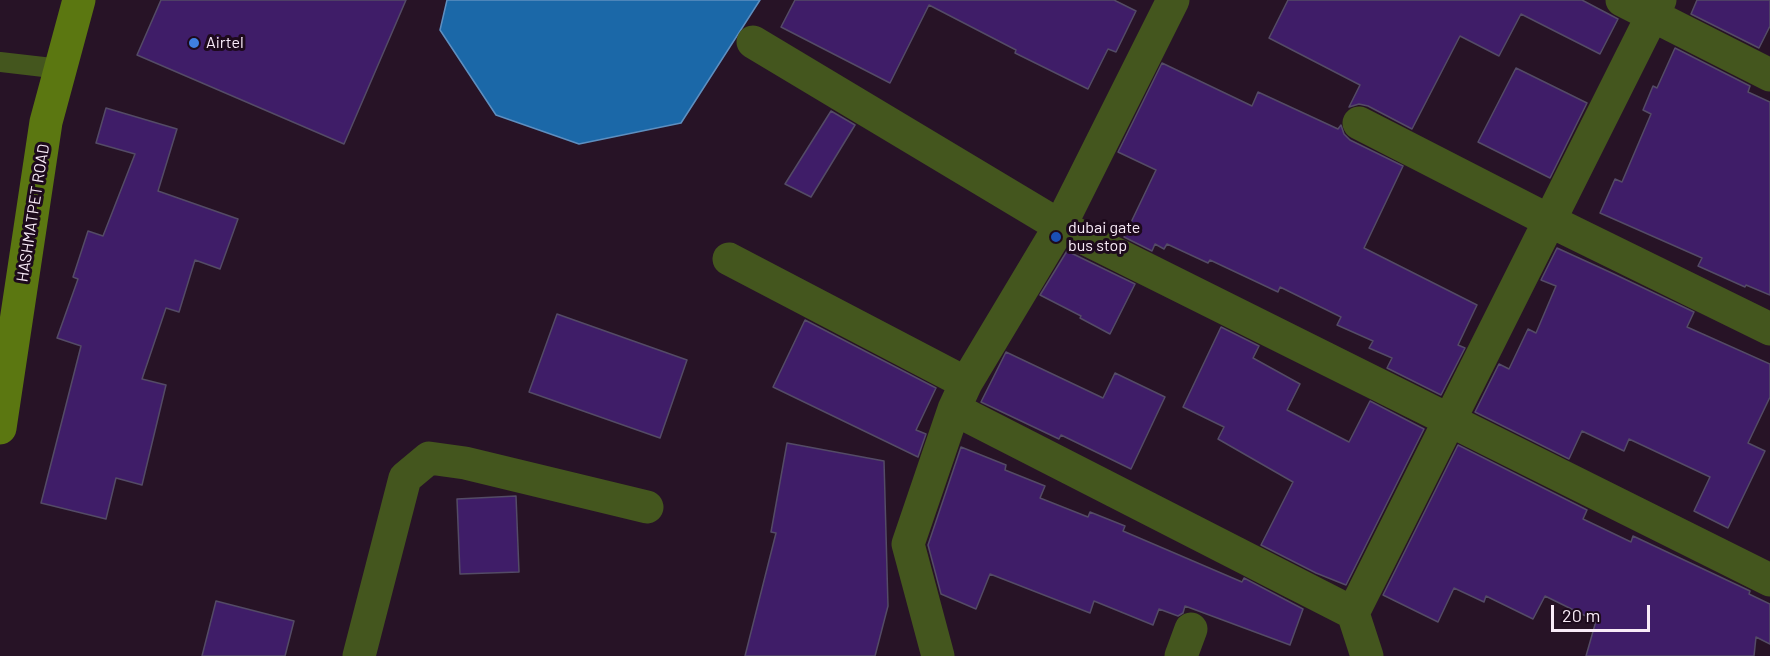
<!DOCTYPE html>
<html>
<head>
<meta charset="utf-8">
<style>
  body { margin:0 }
  #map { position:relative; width:1770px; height:656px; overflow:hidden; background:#271326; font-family:Barlow,sans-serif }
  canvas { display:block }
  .scale { position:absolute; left:1551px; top:605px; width:99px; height:27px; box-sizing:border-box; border:3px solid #f9ebf8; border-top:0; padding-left:8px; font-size:18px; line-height:21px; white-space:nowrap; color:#f9ebf8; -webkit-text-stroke:4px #1d0a1c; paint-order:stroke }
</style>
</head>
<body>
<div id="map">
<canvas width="1770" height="656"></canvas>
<div class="scale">20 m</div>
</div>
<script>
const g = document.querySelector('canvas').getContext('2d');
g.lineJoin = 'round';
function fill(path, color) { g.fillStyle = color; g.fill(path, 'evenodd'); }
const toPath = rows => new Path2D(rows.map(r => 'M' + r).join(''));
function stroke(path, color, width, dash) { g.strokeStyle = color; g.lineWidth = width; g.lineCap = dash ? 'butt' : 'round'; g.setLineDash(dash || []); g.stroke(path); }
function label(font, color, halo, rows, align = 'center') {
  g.font = font + ' Barlow,sans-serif'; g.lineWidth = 6; g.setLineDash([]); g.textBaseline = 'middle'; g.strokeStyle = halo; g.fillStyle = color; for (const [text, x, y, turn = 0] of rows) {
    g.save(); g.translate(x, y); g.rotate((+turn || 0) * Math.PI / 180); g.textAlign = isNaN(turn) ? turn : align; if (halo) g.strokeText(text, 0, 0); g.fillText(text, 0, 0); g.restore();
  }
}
const water = toPath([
  [447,0,760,0,681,123,579,144,496,115,440,30,447,0]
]);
const building = toPath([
  [161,0,406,0,344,144,137,55,161,0],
  [795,0,1114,0,1136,11,1116,52,1108,49,1088,89,1015,53,1016,50,929,5,890,83,781,27,795,0],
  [1288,0,1582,0,1618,19,1600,54,1521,14,1499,56,1460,36,1412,129,1368,106,1359,104,1349,107,1360,85,1269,38,1288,0],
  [1697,0,1770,0,1770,26,1759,48,1691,14,1697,0],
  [1675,48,1750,86,1748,92,1770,102,1770,295,1746,285,1745,287,1698,266,1702,258,1600,213,1615,179,1622,182,1651,114,1643,110,1653,86,1657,88,1675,48],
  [1162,63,1252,106,1258,92,1338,129,1341,125,1344,134,1350,140,1403,166,1364,248,1477,305,1458,345,1465,348,1441,395,1387,368,1392,358,1369,348,1373,341,1337,325,1341,317,1280,287,1278,292,1210,260,1208,263,1167,244,1164,249,1155,244,1152,251,1124,237,1156,170,1118,152,1162,63],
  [1516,68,1587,103,1550,178,1478,142,1516,68],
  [106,108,177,129,158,191,238,219,220,269,195,260,179,312,166,308,142,379,166,385,142,485,116,478,106,519,41,503,81,346,57,338,78,279,73,277,88,231,103,236,135,154,96,143,106,108],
  [831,111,855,125,811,197,785,184,831,111],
  [1557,248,1614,274,1694,312,1687,327,1770,364,1770,397,1748,443,1765,451,1728,528,1694,511,1710,477,1629,439,1624,451,1582,431,1569,459,1475,412,1499,364,1509,369,1528,329,1536,333,1556,286,1541,280,1557,248],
  [1067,251,1135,284,1110,334,1080,318,1081,316,1040,295,1067,251],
  [557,314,687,360,660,438,529,392,557,314],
  [805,320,936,388,916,430,926,434,918,457,773,387,805,320],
  [1221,327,1259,346,1253,358,1300,384,1287,410,1349,442,1370,401,1424,429,1346,585,1316,573,1261,545,1293,482,1218,439,1224,427,1183,407,1221,327],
  [1006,352,1103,398,1115,373,1165,397,1131,469,1061,435,1059,439,981,402,1006,352],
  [787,443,884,461,888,606,875,656,745,656,776,533,771,532,787,443],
  [1458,445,1587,510,1583,519,1631,542,1633,536,1750,591,1749,594,1770,604,1770,644,1756,637,1754,656,1586,656,1596,621,1545,596,1533,619,1486,596,1484,602,1454,588,1438,622,1383,595,1458,445],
  [961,447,1006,465,1005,470,1045,486,1040,498,1088,517,1090,512,1125,526,1123,531,1242,582,1244,578,1303,609,1290,645,1185,606,1183,613,1178,616,1159,609,1153,625,1094,601,1090,613,990,574,976,609,941,594,928,545,961,447],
  [516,496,519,572,460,574,457,499,516,496],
  [216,601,294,621,285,656,202,656,216,601]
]);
const lane = toPath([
  [0,62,61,69]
]);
const street = toPath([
  [1622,0,1770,75],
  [753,42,1060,226,1770,580],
  [1359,123,1548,220,1770,329],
  [729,259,966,383],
  [954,409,1353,613],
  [359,656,405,478,429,458,465,463,647,507],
  [938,656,908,544,954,409,966,383,1060,226,1173,0],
  [1181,656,1191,629],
  [1367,656,1353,613,1660,0]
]);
const secondary = toPath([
  [0,428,46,122,79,0]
]);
const markers = [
  [194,43,6,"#3f7fe0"],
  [1056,237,6,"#1a4fb4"]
];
const poiNames = [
  ["Airtel",206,43],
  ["dubai gate",1068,228],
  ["bus stop",1068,246]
];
const streetNames = [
  ["HASHMATPET ROAD",33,213,-81]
];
fill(water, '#1b68a8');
stroke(water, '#5e8fc0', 1.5);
fill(building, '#3f1d68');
stroke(building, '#544b66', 1.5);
stroke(lane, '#44561e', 20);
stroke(street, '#44561e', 33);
stroke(secondary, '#5b7711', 33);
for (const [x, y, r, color] of markers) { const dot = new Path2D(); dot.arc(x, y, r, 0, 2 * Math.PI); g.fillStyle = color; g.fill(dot); stroke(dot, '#1d0a1c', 2); }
label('16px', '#f9ebf8', '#1d0a1c', poiNames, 'left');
label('16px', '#f9ebf8', '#1d0a1c', streetNames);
</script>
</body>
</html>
